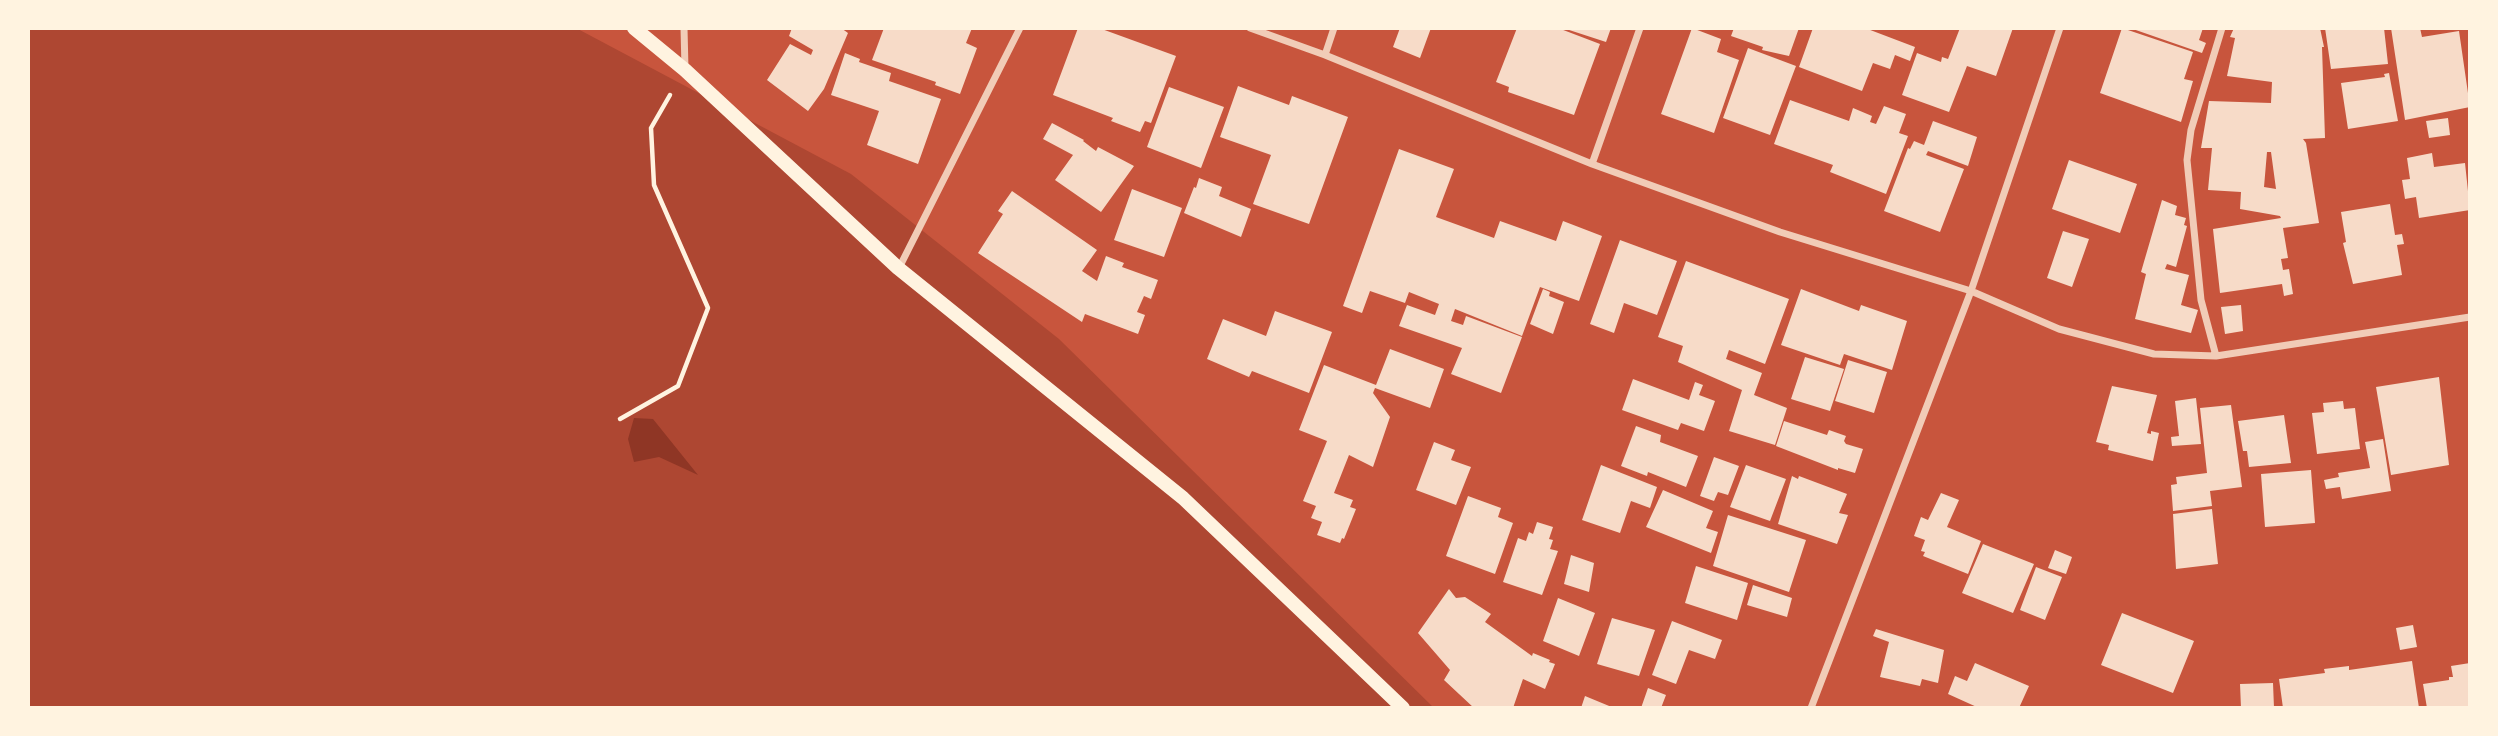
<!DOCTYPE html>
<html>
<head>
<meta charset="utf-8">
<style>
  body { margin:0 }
  #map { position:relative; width:2498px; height:736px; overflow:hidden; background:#c8553d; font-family:"DM Sans",sans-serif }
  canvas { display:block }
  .frame { position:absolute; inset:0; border:30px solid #fff3e0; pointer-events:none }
</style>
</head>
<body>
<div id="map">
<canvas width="2498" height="736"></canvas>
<div class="frame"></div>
</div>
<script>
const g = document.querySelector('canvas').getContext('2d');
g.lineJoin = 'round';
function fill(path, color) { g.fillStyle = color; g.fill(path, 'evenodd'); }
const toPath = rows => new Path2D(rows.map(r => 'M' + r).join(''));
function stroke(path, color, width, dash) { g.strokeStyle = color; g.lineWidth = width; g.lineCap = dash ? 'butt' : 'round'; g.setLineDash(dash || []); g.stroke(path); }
const green = toPath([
  [28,28,576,28,851,174,1059,339,1434,708,28,708]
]);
const water = toPath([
  [634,418,653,419,698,475,659,457,634,462,628,439]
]);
const building = toPath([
  [792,28,841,28,848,33,824,89,808,111,767,80,790,44,811,55,813,50,789,36],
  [884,28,972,28,966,43,977,48,960,94,935,85,936,82,872,60],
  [1078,28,1099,28,1176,56,1151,123,1145,121,1140,132,1111,121,1113,118,1053,95],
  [1400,28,1431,28,1420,58,1393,47],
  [1517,28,1558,28,1600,44,1574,115,1508,92,1509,87,1496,82],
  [1563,28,1611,28,1606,42],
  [1692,28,1721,39,1717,52,1739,60,1714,133,1661,114],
  [1734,28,1799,28,1789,56,1762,50,1763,47,1731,36],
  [1813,28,1865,28,1915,47,1910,61,1895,55,1890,69,1873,63,1862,91,1799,67],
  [1960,28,2013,28,1996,76,1967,66,1949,112,1902,95,1917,53,1941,62,1942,57,1948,59],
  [2122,28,2193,52,2184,79,2193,81,2181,122,2100,93],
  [2130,28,2203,28,2199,40,2206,43,2202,53],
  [2234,28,2320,28,2324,47,2322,47,2325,138,2303,139,2306,143,2319,223,2283,228,2288,258,2281,259,2283,270,2289,269,2293,294,2284,296,2282,284,2220,293,2213,229,2281,218,2280,216,2240,209,2241,192,2208,190,2212,148,2201,148,2209,101,2271,103,2272,82,2227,76,2235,38,2230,37],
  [2267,152,2271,152,2276,189,2264,187],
  [2325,28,2384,28,2388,64,2331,69],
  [2391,28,2420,28,2422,37,2459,31,2470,107,2405,120],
  [1748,48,1796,66,1770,135,1723,118],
  [845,53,860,59,859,62,891,73,889,81,941,99,918,164,867,145,879,111,831,95],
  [2389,73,2398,121,2348,129,2341,83,2385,77,2384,74],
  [1238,86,1289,105,1292,96,1348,117,1309,224,1253,204,1271,155,1220,137],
  [1169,87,1224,107,1201,168,1147,147],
  [1790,100,1849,121,1853,108,1872,116,1870,122,1876,124,1884,106,1906,114,1899,133,1908,136,1886,194,1830,172,1833,165,1774,144],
  [2448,118,2450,135,2429,138,2426,121],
  [1933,121,1977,137,1968,166,1928,151,1926,155,1964,169,1940,232,1884,211,1908,148,1910,149,1914,141,1924,145],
  [1052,123,1084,140,1083,141,1096,151,1098,147,1134,166,1101,212,1055,180,1073,155,1043,139],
  [1399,149,1454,169,1436,217,1494,238,1500,221,1556,241,1563,221,1602,236,1579,301,1540,287,1522,336,1455,309,1451,321,1463,325,1466,316,1522,337,1501,393,1451,374,1462,348,1399,326,1407,305,1435,315,1439,304,1409,292,1405,303,1370,291,1362,313,1343,306],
  [2432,153,2434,167,2465,163,2470,210,2419,218,2416,197,2405,199,2402,180,2410,179,2407,158],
  [2069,160,2137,184,2120,233,2052,209],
  [1199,178,1222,187,1219,196,1251,209,1241,237,1184,213,1194,187,1196,188],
  [1132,189,1182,208,1164,257,1114,240],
  [1012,191,1097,250,1082,271,1097,281,1106,256,1124,263,1122,267,1158,280,1151,299,1144,296,1137,312,1145,315,1138,334,1085,314,1082,322,978,253,1003,214,998,211],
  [2162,200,2177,206,2175,215,2186,218,2184,225,2187,226,2176,267,2167,264,2165,269,2189,275,2181,305,2198,310,2191,333,2135,319,2146,274,2141,272],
  [2390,204,2395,235,2402,234,2404,244,2397,245,2402,275,2353,284,2343,243,2346,242,2341,212],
  [2063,231,2089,239,2072,287,2047,278],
  [1620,240,1677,261,1657,315,1624,303,1614,333,1590,324],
  [1686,261,1789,299,1765,364,1729,350,1726,359,1762,373,1754,395,1787,408,1775,445,1729,431,1742,390,1678,362,1683,346,1658,337],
  [1543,289,1550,292,1549,296,1564,302,1553,334,1530,324],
  [1801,289,1859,311,1861,305,1907,321,1892,370,1844,354,1840,365,1781,345],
  [2241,305,2243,331,2225,334,2221,307],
  [1275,311,1332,332,1309,393,1252,371,1249,377,1207,359,1223,319,1266,336],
  [1390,349,1444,369,1430,408,1375,388,1373,393,1390,417,1373,467,1349,455,1334,493,1353,500,1350,507,1356,509,1344,539,1342,538,1340,543,1317,535,1322,522,1311,518,1316,506,1303,501,1327,441,1299,430,1324,365,1376,385],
  [1805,357,1844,369,1830,411,1791,399],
  [1848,360,1887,372,1874,413,1835,401],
  [2439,377,2449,465,2391,475,2376,387],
  [1633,379,1689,400,1695,382,1703,385,1699,395,1715,401,1704,431,1681,423,1678,430,1622,410],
  [2112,386,2157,395,2147,433,2151,434,2151,431,2159,433,2153,461,2108,450,2109,445,2096,442],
  [2196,398,2201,444,2172,446,2171,437,2179,436,2175,401],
  [2343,401,2344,409,2355,408,2360,449,2317,454,2312,413,2324,412,2323,403],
  [2231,405,2242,487,2210,491,2212,506,2173,511,2171,485,2177,484,2176,477,2207,473,2200,408],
  [2284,415,2291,463,2249,467,2247,451,2243,451,2238,421],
  [1784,421,1827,435,1829,430,1846,436,1844,441,1846,444,1863,449,1855,473,1838,468,1838,470,1776,446],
  [1636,426,1661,435,1660,442,1698,456,1686,487,1648,472,1647,476,1621,466],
  [2383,439,2391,491,2342,499,2340,487,2326,489,2324,480,2339,477,2338,473,2370,468,2365,442],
  [1434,442,1455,450,1451,460,1471,467,1456,505,1416,490],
  [1714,457,1739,466,1728,495,1718,492,1714,501,1700,496],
  [1601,465,1657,487,1650,508,1631,501,1620,533,1582,520],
  [1746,465,1786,479,1770,521,1730,507],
  [2311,470,2315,523,2265,527,2261,474],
  [1792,476,1798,479,1799,476,1847,494,1839,513,1848,515,1837,544,1778,524],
  [1663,490,1713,511,1706,528,1718,532,1711,553,1646,527],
  [1941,493,1959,500,1947,527,1981,541,1968,574,1923,556,1925,552,1921,551,1925,540,1914,536,1921,517,1928,520],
  [1468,496,1501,508,1498,517,1513,523,1495,574,1446,556],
  [2212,509,2218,564,2176,569,2173,514],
  [1728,515,1806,540,1789,592,1713,566],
  [1537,522,1553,527,1549,539,1553,540,1550,549,1558,551,1542,595,1503,582,1518,538,1526,541,1529,532,1533,534],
  [1983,544,2034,564,2013,613,1962,593],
  [2055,550,2072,557,2066,574,2048,568],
  [1571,555,1594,563,1589,592,1564,584],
  [1696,566,1748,583,1737,620,1685,603],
  [2036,567,2062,577,2045,620,2020,610],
  [1753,585,1792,598,1787,617,1747,605],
  [1449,589,1456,598,1465,597,1491,614,1485,622,1532,656,1533,653,1550,660,1549,662,1555,664,1545,689,1523,679,1513,708,1474,708,1444,680,1450,670,1418,633],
  [1558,598,1595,613,1579,656,1543,641],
  [2122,613,2194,641,2173,693,2101,665],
  [1612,618,1655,630,1639,676,1597,664],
  [1672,621,1722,640,1715,659,1689,650,1676,684,1652,675],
  [2413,625,2417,647,2400,650,2396,628],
  [1876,629,1944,650,1938,683,1922,679,1920,686,1880,677,1889,642,1873,636],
  [2412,661,2419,708,2283,708,2279,679,2325,673,2324,669,2349,666,2349,670],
  [1975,663,2029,686,2019,708,1979,708,1948,694,1955,676,1967,681],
  [2470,663,2470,708,2427,708,2423,684,2449,680,2449,677,2453,677,2451,666],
  [2273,683,2274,708,2241,708,2240,684],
  [1648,688,1666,695,1661,708,1641,708],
  [1585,696,1614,708,1581,708]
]);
const path = toPath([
  [620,419,678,386,708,308,654,185,651,128,670,95]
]);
const minor = toPath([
  [684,28,685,69],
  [1250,28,1325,55,1592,164,1780,232,1971,291,2059,329,2154,354,2216,356,2470,317],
  [1325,55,1334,28],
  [1592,164,1640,28],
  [899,268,1020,28],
  [2216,356,2201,300,2187,160,2191,130,2222,28],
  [1811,708,1971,291,2060,28]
]);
const secondary = toPath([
  [634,28,685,70,898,268,1183,498,1403,708]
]);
fill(green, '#ae4732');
fill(water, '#8f3625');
fill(building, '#f7dbc8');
stroke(path, '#fff3e0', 4.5);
stroke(minor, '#f1ccb7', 7);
stroke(secondary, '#fff3e0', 14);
</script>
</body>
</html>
